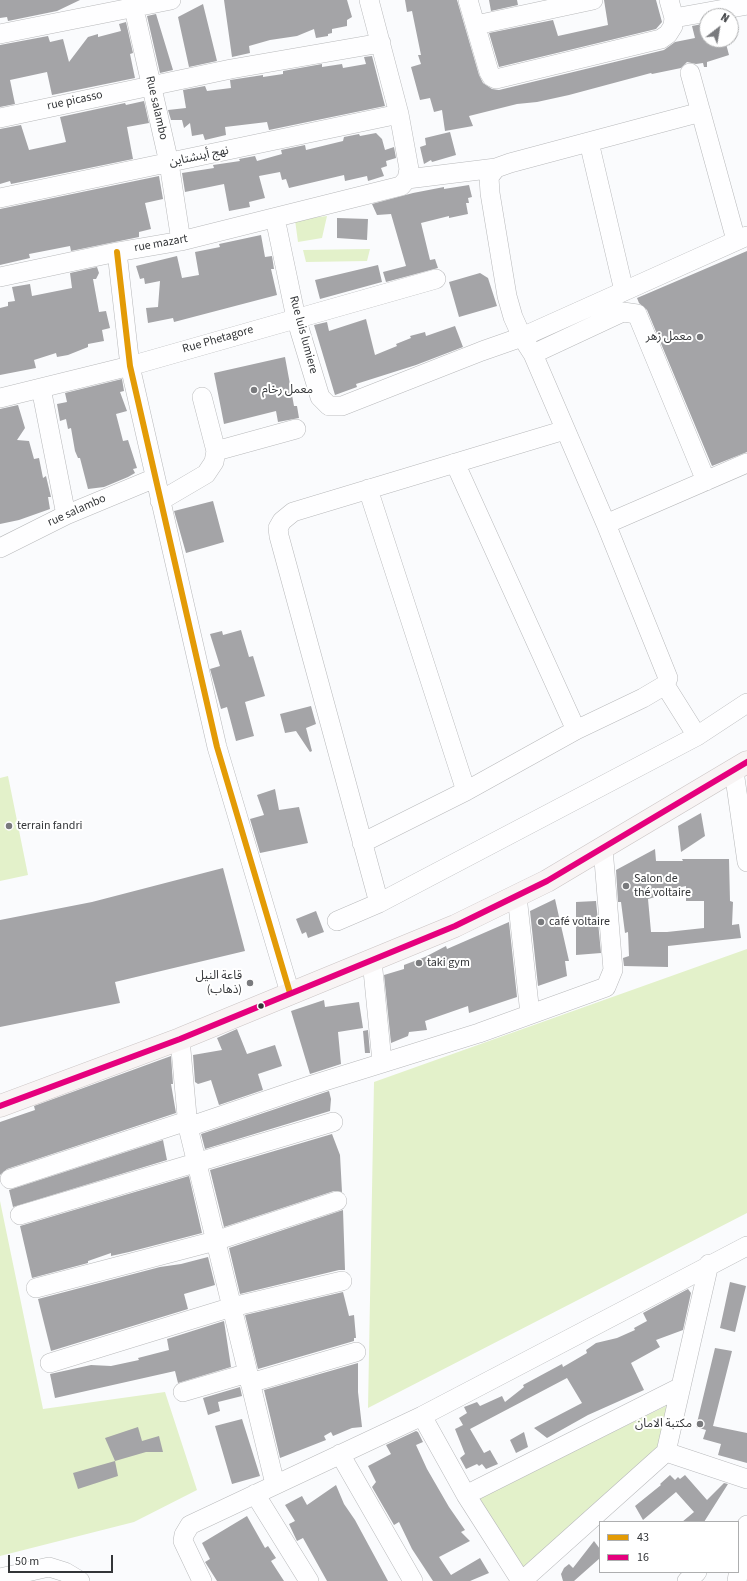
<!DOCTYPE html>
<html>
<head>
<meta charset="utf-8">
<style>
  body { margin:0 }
  #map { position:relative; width:747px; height:1581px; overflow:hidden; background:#fafbfd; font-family:"Source Sans 3",sans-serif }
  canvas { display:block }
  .legend { position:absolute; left:599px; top:1521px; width:140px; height:52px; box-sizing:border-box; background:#fff; border:1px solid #adaeaf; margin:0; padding:5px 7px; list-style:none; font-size:12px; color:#333538 }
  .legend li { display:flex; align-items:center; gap:8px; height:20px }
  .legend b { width:20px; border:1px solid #adaeaf }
  .north { position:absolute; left:699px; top:8px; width:40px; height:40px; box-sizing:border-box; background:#fff; border:1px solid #adaeaf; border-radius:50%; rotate:31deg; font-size:11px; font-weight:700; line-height:16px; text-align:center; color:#333538 }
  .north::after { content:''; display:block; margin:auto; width:14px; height:18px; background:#797a7d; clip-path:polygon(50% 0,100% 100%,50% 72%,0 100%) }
  .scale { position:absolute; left:8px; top:1555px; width:105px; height:18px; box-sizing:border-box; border:2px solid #333538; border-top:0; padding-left:5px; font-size:12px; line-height:14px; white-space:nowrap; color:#333538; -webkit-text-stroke:3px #fff; paint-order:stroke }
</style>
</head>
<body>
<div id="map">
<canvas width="747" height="1581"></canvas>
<ul class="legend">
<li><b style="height:5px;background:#e39b06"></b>43</li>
<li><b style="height:5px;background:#e5007d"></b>16</li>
</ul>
<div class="north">N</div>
<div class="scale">50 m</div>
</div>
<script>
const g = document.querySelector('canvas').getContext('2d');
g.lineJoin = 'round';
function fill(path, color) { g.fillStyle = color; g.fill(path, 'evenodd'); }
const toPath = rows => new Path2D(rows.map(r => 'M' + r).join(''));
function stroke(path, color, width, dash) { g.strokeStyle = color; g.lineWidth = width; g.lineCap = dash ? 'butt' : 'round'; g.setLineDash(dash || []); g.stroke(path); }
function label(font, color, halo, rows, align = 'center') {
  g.font = font + ' "Source Sans 3","Noto Sans Arabic",sans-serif'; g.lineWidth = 4; g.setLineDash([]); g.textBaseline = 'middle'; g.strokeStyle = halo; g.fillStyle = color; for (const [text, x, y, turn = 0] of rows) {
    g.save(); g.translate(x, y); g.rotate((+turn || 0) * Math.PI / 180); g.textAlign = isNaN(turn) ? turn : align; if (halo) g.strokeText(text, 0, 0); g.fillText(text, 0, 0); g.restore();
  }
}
const green = toPath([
  [327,216,322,238,298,242,295,220],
  [370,249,367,261,306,262,303,250],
  [8,776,28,875,0,881,0,778],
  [747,949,747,1213,368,1408,374,1082],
  [0,1201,43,1409,165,1392,197,1490,134,1522,0,1556],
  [672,1403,662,1450,523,1572,474,1500]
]);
const building = toPath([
  [0,0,80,0,57,11,8,21,7,17,0,18],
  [224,0,347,0,352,17,347,20,347,26,332,29,332,33,328,34,328,36,316,38,314,29,297,36,270,40,249,46,250,53,232,57],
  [405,0,457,0,479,75,483,83,492,89,499,90,664,50,675,42,695,38,692,26,707,23,707,40,725,40,729,55,707,62,707,67,704,67,703,63,696,64,687,62,681,68,652,74,651,73,569,95,537,102,517,104,469,116,473,126,445,131,442,110,434,112,430,98,420,100,411,67,421,64,418,55,421,55,412,11,407,12],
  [489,0,517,0,518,5,491,11],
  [604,0,656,0,662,22,656,29,499,67,489,33,553,20,558,36,608,25],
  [203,4,217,61,189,67,178,17],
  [156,14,173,70,160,73,147,16],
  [126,22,133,53,130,54,135,78,52,95,47,72,10,80,15,104,0,107,0,45,48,36,50,42,63,39,69,62,88,37,98,34,98,37,121,31,119,24],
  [372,56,385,106,269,130,267,122,225,127,226,135,205,140,203,134,192,136,190,123,184,128,182,120,171,120,168,110,186,108,183,90,205,86,207,91,231,88,230,80,263,75,263,77,283,74,283,71,322,64,322,67,342,64,343,68,366,64,364,57],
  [144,101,149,123,127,127,133,159,11,184,10,181,0,184,0,129,21,125,29,150,66,142,60,117,125,103,126,105],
  [450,132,456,155,432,162,431,160,424,164,420,147,426,145,425,138],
  [376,133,382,139,385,150,394,147,396,158,386,161,387,166,381,168,384,176,368,181,367,176,345,181,344,175,289,188,286,179,282,180,280,172,259,176,265,198,249,202,250,207,229,211,224,184,185,192,182,173,214,168,213,165,240,161,239,159,255,156,257,161,282,154,281,150,305,145,306,150,343,141,344,137,359,134,360,136],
  [159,176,163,199,145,203,151,229,139,232,139,237,71,251,70,246,29,254,30,258,0,265,0,209],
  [469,185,472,197,468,198,469,203,466,203,468,214,449,218,449,216,421,223,430,260,435,259,438,268,386,282,383,272,406,266,391,214,377,215,372,204,413,193,444,187,444,189],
  [337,218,368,219,367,240,337,238],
  [261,235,265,257,272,256,274,269,271,269,277,295,174,322,173,318,148,323,146,308,158,307,160,281,145,284,144,278,140,279,136,266,177,256,182,278,199,275,195,252,220,247,219,244],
  [747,251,747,452,712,466,647,310,639,303,637,298],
  [378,265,382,282,320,299,315,280],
  [97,267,99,273,96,279,93,279,99,312,106,311,110,328,102,330,104,341,88,344,88,347,68,355,57,357,56,353,34,360,36,368,0,375,0,308,8,306,8,302,15,301,12,287,30,284,32,296,72,288,70,273],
  [480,273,488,278,497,306,459,317,449,282],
  [366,319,375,355,397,346,396,344,411,338,410,336,425,332,426,336,429,335,455,326,463,347,416,365,356,384,357,387,335,395,314,325,327,322,329,331],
  [285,357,294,406,297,406,299,418,278,422,276,411,224,424,214,373],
  [122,379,124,391,120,392,127,411,116,414,123,441,128,440,137,468,133,469,135,473,128,477,104,487,88,489,80,458,78,458,75,451,71,428,68,429,66,419,60,421,57,404,67,402,65,393],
  [18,405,25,428,17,440,29,441,34,459,39,458,43,478,46,476,51,497,48,497,50,509,19,520,0,524,0,409],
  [213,501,224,542,186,553,174,511],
  [241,630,249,657,253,656,265,696,245,702,254,736,236,741,227,707,221,709,215,687,210,669,220,666,210,634,222,631,223,635],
  [311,706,316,724,306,728,312,751,310,752,296,731,285,733,280,714],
  [275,789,279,810,299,807,308,843,260,853,250,819,264,815,257,795],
  [701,813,705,836,681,852,678,826],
  [655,849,656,861,683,861,682,859,729,859,730,901,733,902,732,925,739,924,741,938,668,946,668,967,624,966,623,958,629,956,628,932,625,933,621,902,618,902,616,870],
  [686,886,686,901,704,901,704,928,667,932,651,932,648,899,659,896,658,892],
  [223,868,245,951,115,982,120,1003,0,1027,0,920,92,902],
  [555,899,569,961,565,961,567,976,538,986,530,911],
  [596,901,601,953,576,955,576,902],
  [316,911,324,932,308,938,306,932,302,934,296,919],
  [509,922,517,997,469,1013,468,1006,425,1021,427,1030,409,1032,408,1036,391,1043,384,975,404,969,404,965,425,957,446,946,447,949],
  [324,1000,325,1007,359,1002,363,1028,338,1032,341,1064,310,1074,291,1011],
  [237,1029,247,1054,275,1045,282,1066,258,1074,263,1090,219,1105,211,1080,198,1084,195,1082,193,1055,222,1050,217,1038],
  [368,1030,370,1053,365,1053,363,1031],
  [171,1056,173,1084,171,1084,176,1113,7,1169,0,1175,0,1122,35,1110,34,1106],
  [329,1091,331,1099,330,1111,205,1149,201,1134],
  [332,1134,340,1155,342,1192,334,1191,224,1227,210,1170],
  [163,1140,167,1160,13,1207,9,1190],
  [189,1176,202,1233,129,1252,111,1256,111,1253,88,1261,88,1263,32,1278,20,1226],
  [343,1210,345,1270,339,1270,240,1294,229,1248],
  [208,1257,215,1285,184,1294,188,1309,51,1351,38,1299,160,1267,181,1264],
  [730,1282,746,1286,735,1332,720,1328],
  [688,1289,691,1293,683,1330,656,1340,660,1347,631,1363,644,1390,588,1415,547,1438,534,1428,582,1403,567,1378,470,1429,484,1453,490,1450,498,1464,486,1469,482,1464,479,1466,477,1464,466,1469,460,1458,465,1454,455,1429,463,1425,459,1418,467,1413,464,1407,477,1402,480,1406,502,1396,505,1402,524,1387,523,1385,562,1364,563,1367,587,1353,586,1350,596,1343,617,1338,635,1330,634,1328,647,1321,643,1313],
  [343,1292,349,1316,354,1315,356,1338,354,1338,354,1341,258,1369,245,1315],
  [224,1321,231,1367,178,1383,175,1371,55,1398,50,1374,91,1365,111,1366,139,1360,138,1358,169,1350,167,1339],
  [715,1348,732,1351,713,1426,747,1433,747,1463,718,1455,721,1444,703,1439,706,1430,696,1427],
  [358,1363,358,1392,362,1427,352,1428,333,1436,331,1432,324,1436,326,1440,280,1458,264,1390],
  [240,1387,242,1396,218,1402,220,1411,208,1415,203,1398],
  [242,1419,260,1476,232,1484,215,1426],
  [138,1427,142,1441,159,1436,163,1452,146,1452,115,1461,105,1438],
  [416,1431,418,1432,423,1442,416,1445,427,1469,449,1507,465,1530,461,1532,470,1541,439,1557,451,1575,480,1558,489,1573,470,1581,433,1581,412,1549,399,1522,394,1525,372,1487,376,1482,368,1466,391,1454,386,1445],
  [524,1432,528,1447,516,1453,510,1440],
  [115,1461,118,1476,78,1489,73,1473],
  [670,1475,675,1480,678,1477,680,1479,685,1475,707,1500,724,1483,728,1484,704,1522,682,1522,694,1512,676,1492,643,1520,635,1506,661,1485,660,1484],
  [336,1485,344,1504,355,1520,388,1581,327,1581,303,1538,297,1541,296,1539,289,1524,295,1521,285,1505,302,1496,307,1505],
  [247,1516,265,1548,268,1546,276,1558,271,1561,284,1581,217,1581,205,1562,210,1559,202,1543],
  [594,1541,600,1549,600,1558,574,1581,563,1581,561,1574,564,1568,569,1564,573,1568]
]);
const minor = toPath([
  [132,0,169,163,181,241],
  [468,0,489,72,492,77,496,79,661,39,668,34,673,26,674,18,669,0],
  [674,18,747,5],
  [476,25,593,0],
  [0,34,171,0],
  [690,73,736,240],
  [701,112,510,163,496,168,489,177,490,193,507,296,513,317,522,337,533,354,606,524,747,463],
  [0,118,231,69,381,43],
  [589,142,624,291],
  [407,179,496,168],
  [0,198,399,114],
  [275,218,296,318,320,397,329,406,342,406,482,351,522,337,747,236],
  [117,252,130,366,217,747,290,993],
  [0,277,117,252,181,241,401,186,407,179,409,169,399,114,369,0],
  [533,354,623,312,637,314,706,481],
  [41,388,66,515],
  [0,398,130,366,436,279],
  [216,451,296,429],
  [455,463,576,730],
  [368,489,466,791],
  [160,501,206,474,214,462,216,451,202,397],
  [0,548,66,515,155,478],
  [665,685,697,736],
  [734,771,747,862],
  [362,843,466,791,576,730,643,698,665,685,668,678,606,524],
  [517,896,530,1014],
  [379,903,279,536,278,528,282,521,293,512,565,430],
  [337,921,379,903,697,736,747,703],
  [372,960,382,1062],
  [180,1039,188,1127,275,1484],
  [188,1127,312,1085,479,1033,606,987,613,970,603,848],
  [10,1179,187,1121],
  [20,1215,333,1122],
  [36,1288,215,1241,337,1201],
  [50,1363,232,1307,342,1281],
  [250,1383,356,1352],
  [183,1392,248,1373],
  [422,1416,466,1495,521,1581],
  [666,1452,709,1264],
  [340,1454,413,1581],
  [255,1494,309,1581],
  [466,1495,681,1387],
  [0,1578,49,1567,65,1572,80,1581],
  [202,1581,183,1541,184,1535,190,1525,422,1416,747,1246],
  [522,1581,666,1452,747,1479],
  [687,1581,697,1572],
  [737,1581,747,1525]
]);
const major = toPath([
  [0,1106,180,1039,455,926,547,881,747,762]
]);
const bus1 = toPath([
  [117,252,130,366,217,747,290,993]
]);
const bus2 = toPath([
  [0,1106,180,1039,455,926,547,881,747,762]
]);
const markers = [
  [700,337,4,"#797a7d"],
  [254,390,4,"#797a7d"],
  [9,826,4,"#797a7d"],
  [626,886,4,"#797a7d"],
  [541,922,4,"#797a7d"],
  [419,963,4,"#797a7d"],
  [250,983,4,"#797a7d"],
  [261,1006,3.5,"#333538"],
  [700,1424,4,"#797a7d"]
];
const streetNames = [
  ["rue picasso",75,101,-12],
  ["Rue salambo",156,108,77],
  ["نهج أينشتاين",199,157,-12],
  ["rue mazart",161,244,-10],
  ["Rue luis lumiere",303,335,75],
  ["Rue Phetagore",218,340,-16],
  ["rue salambo",77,511,-24]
];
const poiNames = [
  ["معمل زهر",692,337,"right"],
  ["معمل رخام",262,390],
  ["terrain fandri",17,826],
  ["Salon de",634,879],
  ["thé voltaire",634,893],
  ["café voltaire",549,922],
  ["taki gym",427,963],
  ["قاعة النيل",242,976,"right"],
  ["(ذهاب)",242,990,"right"],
  ["مكتبة الامان",692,1424,"right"]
];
fill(green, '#e3f1ca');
fill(building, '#a4a4a7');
stroke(minor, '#b8b9bb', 20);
stroke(major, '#cbc5c5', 23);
stroke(minor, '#fefeff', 19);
stroke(major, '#f8f4f4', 22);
stroke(bus1, '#e39b06', 6);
stroke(bus2, '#e5007d', 6);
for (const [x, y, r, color] of markers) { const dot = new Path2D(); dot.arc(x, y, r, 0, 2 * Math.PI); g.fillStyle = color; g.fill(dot); stroke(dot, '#fff', 1.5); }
label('12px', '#333538', '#fff', streetNames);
label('12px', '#333538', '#fff', poiNames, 'left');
</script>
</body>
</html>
